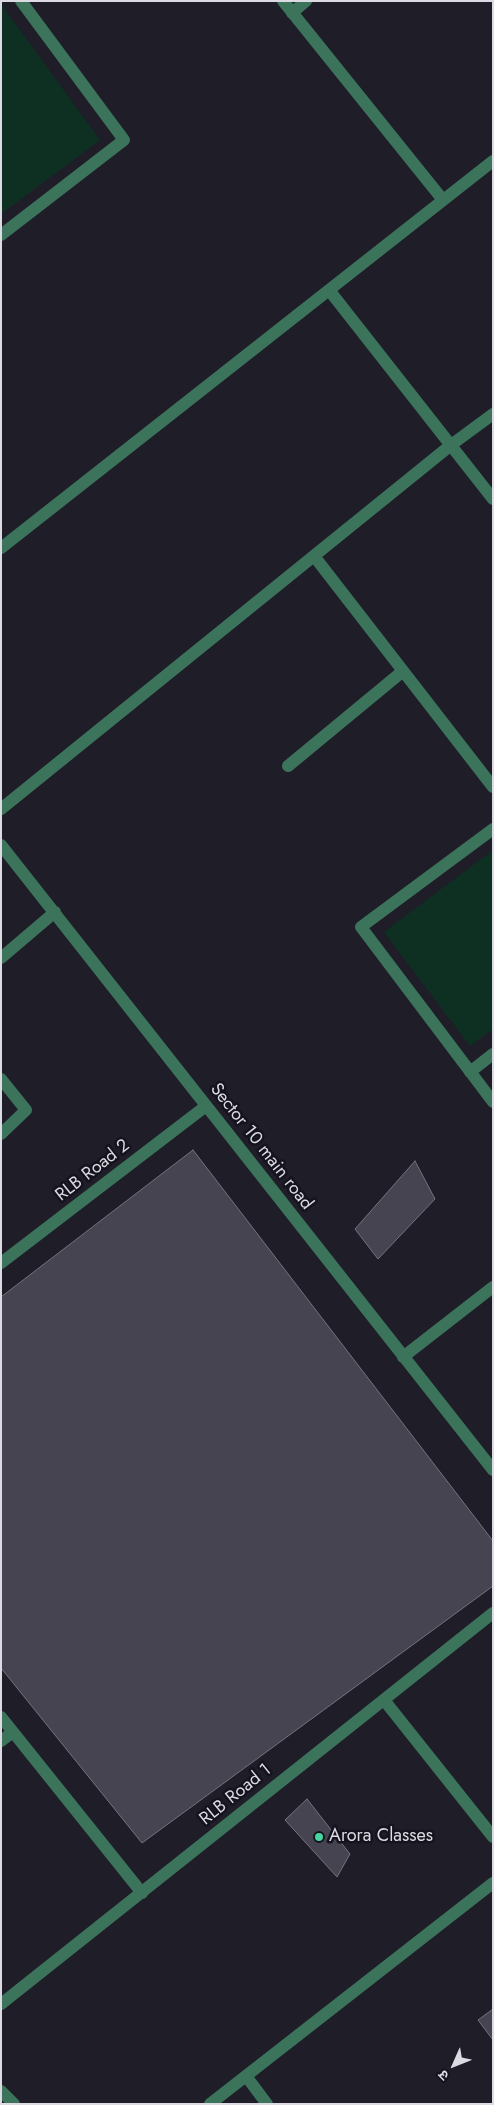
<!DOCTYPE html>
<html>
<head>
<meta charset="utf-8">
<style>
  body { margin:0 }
  #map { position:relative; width:494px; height:2105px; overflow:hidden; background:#1e1d28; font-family:Jost,"Noto Sans Devanagari",sans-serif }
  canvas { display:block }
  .frame { position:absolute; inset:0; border:2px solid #dcdbe3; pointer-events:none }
  .north { position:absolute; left:429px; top:2040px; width:50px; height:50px; -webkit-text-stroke:4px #15141e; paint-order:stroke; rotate:226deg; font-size:14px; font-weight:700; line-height:20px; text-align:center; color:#dcdbe3 }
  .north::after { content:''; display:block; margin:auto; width:18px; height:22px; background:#dcdbe3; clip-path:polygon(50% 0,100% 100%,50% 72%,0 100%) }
</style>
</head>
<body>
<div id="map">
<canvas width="494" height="2105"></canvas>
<div class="frame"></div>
<div class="north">उ</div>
</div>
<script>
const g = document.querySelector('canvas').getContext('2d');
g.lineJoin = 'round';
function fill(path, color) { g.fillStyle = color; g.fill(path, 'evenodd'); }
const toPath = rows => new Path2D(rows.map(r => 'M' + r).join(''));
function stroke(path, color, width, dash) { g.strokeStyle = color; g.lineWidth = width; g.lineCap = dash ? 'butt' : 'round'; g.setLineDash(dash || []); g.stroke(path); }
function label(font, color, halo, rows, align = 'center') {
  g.font = font + ' Jost,sans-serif'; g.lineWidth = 5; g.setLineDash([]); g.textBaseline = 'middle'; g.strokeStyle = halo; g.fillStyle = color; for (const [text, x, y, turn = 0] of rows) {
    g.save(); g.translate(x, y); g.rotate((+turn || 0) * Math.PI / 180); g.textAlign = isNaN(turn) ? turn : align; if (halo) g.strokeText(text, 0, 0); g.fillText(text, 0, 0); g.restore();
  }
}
const green = toPath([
  [1,4,100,140,1,214],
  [493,850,493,1029,470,1046,384,932]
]);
const building = toPath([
  [193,1150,493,1541,493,1586,142,1843,1,1668,1,1297,193,1150],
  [415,1161,435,1199,378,1259,355,1229,415,1161],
  [307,1799,350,1854,337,1877,285,1820,307,1799],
  [493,2009,493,2040,478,2020,493,2009]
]);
const minor = toPath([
  [283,1,443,200],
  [292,13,306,1],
  [1,235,124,140,21,1],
  [329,290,493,499],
  [1,548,493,161],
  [314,556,493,787],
  [288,766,403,671],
  [1,809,451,445,493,414],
  [493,829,361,927,493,1102],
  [1,845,493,1470],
  [1,958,55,912],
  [470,1072,493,1054],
  [1,1079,26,1110,1,1134],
  [1,1263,206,1106],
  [403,1357,493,1287],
  [384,1700,493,1837],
  [1,1717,142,1893],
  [1,1741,13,1732],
  [1,2004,493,1613],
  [246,2076,267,2104],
  [1,2091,14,2104],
  [210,2104,493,1883]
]);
const markers = [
  [319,1837,5,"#47d49e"]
];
const streetNames = [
  ["Sector 10 main road",261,1147,52],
  ["RLB Road 2",93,1171,-38],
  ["RLB Road 1",236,1795,-39]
];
const poiNames = [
  ["Arora Classes",329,1837]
];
fill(green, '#0e3022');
fill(building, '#454450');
stroke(building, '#747380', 1);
stroke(minor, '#3c745b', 12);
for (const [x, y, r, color] of markers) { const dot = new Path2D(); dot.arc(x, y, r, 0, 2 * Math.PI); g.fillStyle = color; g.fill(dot); stroke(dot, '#15141e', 2); }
label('18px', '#dcdbe3', '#15141e', streetNames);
label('18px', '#dcdbe3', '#15141e', poiNames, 'left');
</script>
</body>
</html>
